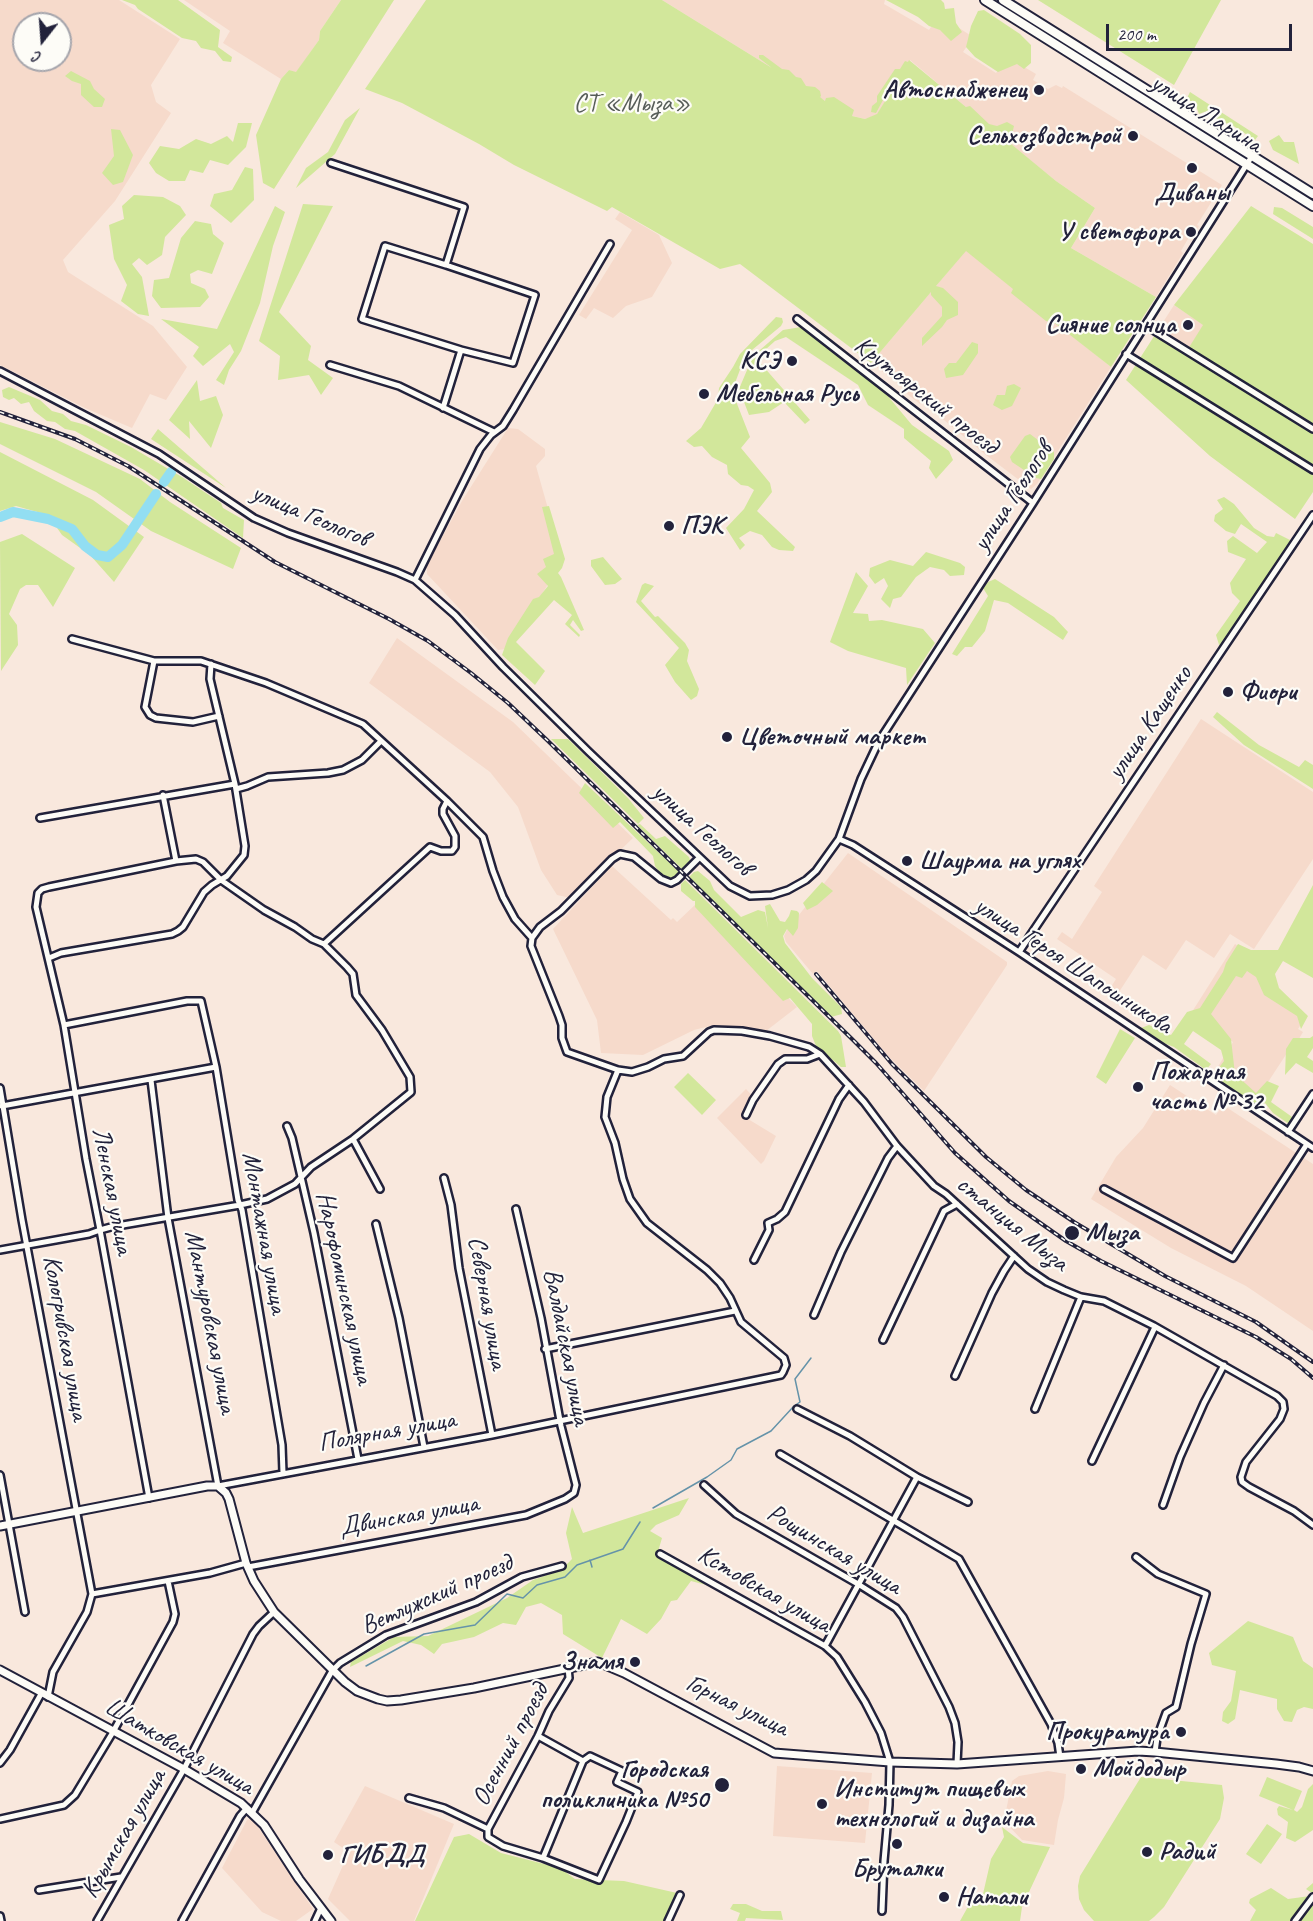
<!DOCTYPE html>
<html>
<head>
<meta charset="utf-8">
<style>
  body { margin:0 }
  #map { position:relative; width:1313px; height:1921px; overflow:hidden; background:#f9e8dd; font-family:Caveat,sans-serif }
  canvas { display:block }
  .north { position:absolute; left:12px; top:12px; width:60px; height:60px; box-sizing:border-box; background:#fdfcf7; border:2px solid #a5a5ac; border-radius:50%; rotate:197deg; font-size:16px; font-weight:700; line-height:24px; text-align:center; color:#22223b }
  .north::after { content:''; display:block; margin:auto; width:21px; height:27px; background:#22223b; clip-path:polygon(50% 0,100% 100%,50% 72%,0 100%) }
  .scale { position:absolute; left:1106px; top:24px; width:186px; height:27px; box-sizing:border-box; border:3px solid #22223b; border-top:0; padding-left:8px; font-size:18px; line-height:21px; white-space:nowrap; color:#22223b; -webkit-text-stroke:4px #fdfcf7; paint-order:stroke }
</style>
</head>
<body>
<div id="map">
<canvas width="1313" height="1921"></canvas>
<div class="north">С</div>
<div class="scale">200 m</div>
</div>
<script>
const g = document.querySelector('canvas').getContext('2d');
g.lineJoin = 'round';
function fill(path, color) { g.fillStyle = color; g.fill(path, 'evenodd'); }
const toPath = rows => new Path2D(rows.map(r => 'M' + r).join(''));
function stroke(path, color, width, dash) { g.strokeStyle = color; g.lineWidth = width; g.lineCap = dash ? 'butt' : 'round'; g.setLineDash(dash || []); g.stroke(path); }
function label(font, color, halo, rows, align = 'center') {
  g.font = font + ' Caveat,sans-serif'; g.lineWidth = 4.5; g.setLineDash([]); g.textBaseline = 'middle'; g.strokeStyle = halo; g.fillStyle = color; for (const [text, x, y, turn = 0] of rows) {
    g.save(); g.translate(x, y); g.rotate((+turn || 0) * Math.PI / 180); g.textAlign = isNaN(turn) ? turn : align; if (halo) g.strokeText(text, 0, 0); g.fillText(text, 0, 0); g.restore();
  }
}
const built = toPath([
  [0,0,119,0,180,39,151,85,156,102,171,113,115,201,63,260,68,272,153,326,187,367,166,400,150,394,132,428,85,408,0,365],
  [24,24,60,24,60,60,24,60],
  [184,0,341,0,320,31,319,40,296,73,289,70,281,79,223,43,230,31],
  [662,0,885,0,884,4,929,30,939,15,973,37,963,52,996,73,1009,58,1036,74,1033,80,1048,89,1056,85,1062,88,1063,86,1222,185,1197,225,1199,226,1196,231,1194,230,1189,237,1181,251,1183,253,1156,297,1071,248,1095,208,1056,181,1010,144,910,60,877,115,865,119,848,115],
  [620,212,659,235,672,263,652,297,626,306,613,318,594,308,586,319,579,315,632,230,615,219],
  [966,250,1111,367,1037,484,1031,489,986,455,926,405,921,402,920,404,907,394,908,391,871,363],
  [1174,305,1204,325,1188,350,1158,330],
  [508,428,518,429,545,449,545,456,536,466,561,555,559,567,507,649,498,650,427,574,427,565,462,501],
  [397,638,513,722,633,838,571,898,557,895,541,870,518,807,490,772,369,683],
  [1201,719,1313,792,1313,859,1254,949,1230,934,1214,958,1186,940,1166,970,1143,955,1119,992,1111,987,1116,979,1057,939,1062,932,1072,939,1102,892,1094,886],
  [848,853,1007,962,1007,965,924,1091,888,1056,817,971,813,974,786,942,784,936,787,930],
  [612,866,671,920,673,918,677,922,697,903,797,1007,766,1031,714,1025,694,1030,643,1055,601,1053,597,1020,553,929],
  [1235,944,1265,963,1270,991,1307,1015,1298,1029,1303,1032,1294,1047,1289,1050,1253,1105,1211,1078,1233,1042,1190,1015],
  [1170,1085,1216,1115,1223,1105,1313,1164,1313,1331,1246,1286,1171,1248,1091,1199,1116,1157,1143,1128],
  [746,1089,757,1101,748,1119,776,1136,764,1161,761,1164,717,1118],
  [777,1766,872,1773,865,1843,773,1836],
  [1048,1771,1066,1774,1064,1798,1058,1820,1054,1845,1022,1840,1004,1821,1012,1781,1019,1776],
  [365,1786,454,1824,414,1921,350,1921,328,1899,349,1852,334,1842],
  [252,1818,313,1909,296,1921,281,1921,262,1912,222,1868,247,1820]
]);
const green = toPath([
  [122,0,178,0,220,30,218,47,232,57,231,62,223,61,215,51,201,48,196,41,182,38,138,9,135,5],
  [341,0,394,0,274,189,263,183,256,135,281,79,289,70,296,72,319,40,320,31],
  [426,0,662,0,772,68,759,58,759,55,763,55,782,69,789,70,796,77,801,78,806,86,815,87,820,91,821,96,820,97,825,101,826,98,834,97,854,110,852,116,865,119,877,114,887,98,883,100,876,113,871,112,872,106,877,102,877,96,895,69,900,69,905,61,908,62,909,60,966,107,970,106,989,124,997,126,1007,122,1014,126,1012,134,1008,139,1005,139,1056,181,1095,208,1071,248,1156,297,1111,367,1056,324,1046,321,1011,293,1013,289,966,251,936,286,943,288,958,302,958,315,947,320,942,327,922,346,922,338,942,316,942,307,931,295,931,292,871,363,740,264,720,269,612,207,607,211,514,165,479,144,402,103,365,89],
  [886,0,941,0,944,3,945,9,954,8,956,23,962,32,951,41,940,30,929,26,918,17],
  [1038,0,1221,0,1174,85],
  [984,10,1020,34,1031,45,1031,63,1024,69,1017,64,998,72,975,57,966,47,968,39,971,26,978,11],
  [71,71,90,81,94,89,105,99,102,107,94,107,81,95,81,84,72,81,65,76],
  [1190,92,1258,136,1255,140,1229,123,1223,124,1207,111,1199,114,1196,106,1187,98],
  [360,108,335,154,296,188,306,168,328,152,345,120],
  [238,123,252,123,246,147,228,165,210,160,203,173,190,170,185,181,169,181,156,173,149,163,160,146,179,149,196,139,211,144,227,136,233,142],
  [111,129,120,130,133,155,123,182,113,185,102,173,114,156],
  [1279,135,1284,142,1294,142,1299,164,1273,150,1269,141],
  [245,167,253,169,254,200,231,223,210,206,214,194,232,190],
  [134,195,163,197,180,206,186,215,165,237,162,255,147,265,139,258,132,264,142,277,149,316,138,314,121,301,127,285,114,259,109,225,124,219,122,206],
  [303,204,333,206,279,312,311,346,308,360,333,378,321,395,309,375,278,380,280,356,259,341],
  [275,206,285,212,273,246,260,303,241,351,229,370,224,385,216,380,234,352,230,344,203,366,193,356,199,347,161,319,217,329],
  [1251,206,1313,244,1313,492,1295,519,1210,456,1126,380,1158,330,1188,349,1203,325,1174,305],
  [1274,207,1282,208,1313,227,1313,239,1273,214],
  [195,221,211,224,213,234,224,243,212,274,198,270,190,274,191,283,205,289,209,297,200,307,161,308,152,296,154,280,169,278,181,238],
  [776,317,782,318,783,322,781,326,752,350,744,359,732,391,750,437,741,448,770,483,772,492,757,511,795,547,793,551,779,550,772,547,762,535,750,531,739,538,745,545,740,550,726,528,744,509,754,490,748,486,741,485,728,474,727,465,712,457,702,446,694,447,686,441,701,428,718,399,719,388,733,367,740,354],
  [801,327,887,395,912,425,949,451,953,460,936,479,929,468,931,461,904,438,904,429,868,405,858,385,786,337,775,341,756,358,810,420,805,424,784,402,769,412,749,415,739,389,753,356,783,330],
  [972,342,978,344,978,353,963,375,946,378,944,369,949,363,956,363],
  [197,380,200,401,216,396,223,415,211,448,189,421,190,439,169,420],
  [1014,384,1021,388,1012,406,1002,410,993,405,997,395,1005,395,1007,386],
  [9,387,40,400,52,411,63,414,71,421,86,425,131,447,182,477,221,503,223,508,244,520,243,538,144,470,75,431,65,429,55,422,47,421,34,411,29,402,21,404,14,398,9,400,3,397,2,390],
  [0,422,55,439,140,479,170,502,241,548,233,569,151,531,96,492,0,444],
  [158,429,226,488,151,439],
  [1030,434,1054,452,1054,459,1041,479,1036,478,1012,462,1010,457,1025,436],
  [0,452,93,500,144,537,114,582,90,555,62,535,48,515,16,506,0,511],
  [1224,497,1234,504,1254,528,1267,536,1274,537,1276,533,1292,541,1220,648,1216,635,1240,601,1232,593,1230,583,1246,559,1228,552,1227,541,1233,536,1257,553,1267,542,1241,524,1235,534,1226,531,1214,521,1215,515,1223,509,1217,500],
  [549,506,565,559,562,568,558,573,561,577,584,630,581,631,573,620,570,625,580,635,579,637,565,624,572,615,554,600,516,642,545,671,535,685,502,655,508,638,533,599,539,597,548,586,537,574,546,567,543,559,554,554,542,507],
  [22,534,75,568,53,607,38,585,26,585,20,589,9,614,17,625,18,645,1,671,0,542],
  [926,552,960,563,965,567,964,575,950,576,944,570,930,567,916,577,901,597,893,599,890,608,881,599,888,586,884,578,875,584,869,576,870,568,890,560,913,566],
  [603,557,622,579,615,584,605,585,591,566,591,560],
  [856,572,868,586,853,613,868,614,869,621,882,620,923,629,935,643,907,685,906,668,848,651,830,642],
  [995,579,1054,617,1068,632,1063,640,1008,603,994,600,985,631,972,647,965,647,957,656,952,654,988,596,983,588,988,582],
  [645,583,654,586,641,601,655,617,658,616,685,643,689,650,687,661,699,689,697,696,691,700,675,682,665,665,679,648,636,602,642,585],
  [1217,712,1259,745,1299,767,1305,760,1313,765,1313,789,1244,745,1213,717],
  [551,739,568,739,628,798,644,818,638,824],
  [585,783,677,870,680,874,674,879,668,880,662,876,655,866,653,856,620,822,613,828,579,793],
  [640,824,656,839,665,836,689,857,691,863,684,870,682,869,637,825],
  [698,871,710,881,714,890,741,917,758,910,765,912,768,928,765,906,770,904,780,921,785,922,789,916,791,910,797,911,799,913,798,928,793,936,787,929,783,936,785,943,812,978,841,1007,842,1014,831,1017,689,877,694,872],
  [685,880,838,1031,841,1036,846,1067,841,1067,816,1046,812,1036,812,1024,790,998,783,1001,695,907,695,901,693,901,681,891,681,884],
  [822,882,833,891,817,905,807,910,803,903],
  [1313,885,1313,978,1283,961,1275,974,1279,988,1308,1016,1301,1029,1297,1016,1264,995,1256,977,1247,971,1242,978,1236,976,1211,1014,1231,1039,1235,1074,1256,1093,1267,1081,1279,1086,1271,1102,1295,1119,1289,1124,1273,1113,1265,1103,1258,1106,1216,1080,1215,1073,1224,1061,1221,1050,1193,1031,1184,1044,1211,1064,1206,1070,1174,1047,1161,1042,1141,1028,1149,1025,1171,1035,1187,1012,1200,1008,1223,972,1226,963,1238,944,1251,950,1278,950],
  [1120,1029,1135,1038,1106,1084,1096,1077],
  [1313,1036,1313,1048,1307,1057,1313,1061,1313,1073,1296,1063,1285,1075,1286,1049,1293,1038,1310,1038],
  [688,1073,716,1100,702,1115,674,1087],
  [689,1498,679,1515,656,1525,650,1531,662,1538,657,1555,706,1585,691,1581,677,1600,671,1601,661,1619,647,1634,621,1619,602,1658,563,1634,562,1615,541,1603,526,1607,516,1625,503,1623,474,1637,442,1644,434,1654,421,1645,403,1641,350,1667,351,1662,394,1637,428,1636,507,1598,533,1580,561,1570,572,1559,566,1533,572,1507,583,1533],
  [1248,1621,1293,1637,1303,1661,1313,1668,1313,1709,1304,1707,1297,1710,1292,1722,1284,1721,1277,1709,1277,1699,1240,1690,1235,1719,1228,1724,1222,1721,1223,1712,1231,1701,1236,1671,1212,1665,1209,1653],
  [1141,1777,1222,1785,1224,1798,1220,1819,1164,1907,1154,1917,1149,1921,1094,1921,1084,1910,1079,1899,1078,1886,1080,1876],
  [1267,1777,1302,1791,1294,1810,1297,1812,1302,1807,1308,1789,1313,1784,1313,1830,1295,1842,1286,1838,1288,1822,1278,1815,1277,1809,1279,1806,1293,1810,1259,1796],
  [1267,1824,1282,1834,1261,1864,1246,1854],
  [1002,1827,1023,1843,1050,1847,1022,1907,1020,1921,960,1921,970,1903,976,1897,983,1894,991,1859,1004,1837],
  [469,1834,501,1853,560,1868,575,1879,624,1881,677,1893,680,1898,670,1921,415,1921,454,1837],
  [1313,1883,1313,1921,1250,1921,1256,1910,1249,1903,1250,1899,1271,1888,1288,1899,1310,1896,1312,1893,1306,1889],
  [733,1904,746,1904,762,1911,781,1911,783,1920,746,1918,745,1921,737,1921,740,1913,730,1909]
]);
const stream = toPath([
  [653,1508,707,1477,731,1460,737,1449,771,1431,794,1406,800,1402,795,1379,811,1358],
  [590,1560,592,1567],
  [366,1666,424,1634,475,1625,507,1594,523,1598,537,1585,565,1577,577,1565,623,1549,640,1522]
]);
const river = toPath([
  [164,482,171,472],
  [0,517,13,512,48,519,72,529,85,546,97,555,108,557,122,545,156,494]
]);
const street = toPath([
  [331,163,464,207,446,265,535,295,513,363,461,350,443,408],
  [446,265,385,246,362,319,461,350],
  [797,319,1033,503],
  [1145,325,1313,429],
  [1126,354,1313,470],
  [330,365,399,386,494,432],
  [0,371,159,454,254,518,288,533,397,572,415,580,455,615,503,667,589,752,730,886,750,896,772,895,788,890,806,880,816,871,839,839,861,779,879,741,1033,503,1252,156],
  [415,580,480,449,491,435,503,426,513,410,610,244],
  [72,639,154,661,201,661,266,683,363,724,447,801,483,837,493,871,503,897,515,919,532,938],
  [154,661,145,707,150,715,156,718,193,722,219,716],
  [236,789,247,786,268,777,328,773,343,770,362,760,381,741],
  [163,795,176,861],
  [40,818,235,784],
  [839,839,853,845,1019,952,1313,1148],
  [699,858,677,880,671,883,661,879,634,857,620,854,612,859,561,911,540,927,532,938,531,946,559,1016,562,1025,562,1038,567,1052,618,1070,632,1072,648,1067,664,1059,683,1056,709,1032,714,1030,742,1031,770,1036,809,1047,820,1054,864,1102,897,1146,934,1186,946,1194,1028,1269,1047,1282,1064,1290,1081,1297,1104,1301,1154,1326,1277,1396,1283,1402,1284,1409,1280,1419,1246,1462,1241,1477,1242,1482,1249,1487,1294,1511,1313,1525],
  [324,944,430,847,441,851,452,851,455,847,455,836,443,814,443,809,447,801],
  [1019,952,1313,515],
  [49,958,61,953,172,934,178,931,183,927,204,892,212,885,227,876,244,855,245,846,235,784,210,679,211,664],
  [64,1025,187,1001,201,1001,216,1067,238,1200,242,1210,282,1445,283,1473],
  [151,1080,168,1218,218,1486,492,1435,781,1375,783,1372,786,1365,784,1358,741,1322,730,1298,720,1283,707,1270,647,1223,630,1199,623,1179,615,1143,605,1117,607,1097,618,1070],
  [0,1088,22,1220,92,1594],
  [2,1106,216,1067],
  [746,1115,753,1100,778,1064,785,1059,807,1059,820,1054],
  [287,1126,292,1138,314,1233,358,1459],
  [1288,1132,1313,1094],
  [353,1139,380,1189],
  [444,1178,451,1205,459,1268,492,1435],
  [1104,1189,1233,1258,1307,1144],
  [376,1224,399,1318,424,1447],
  [0,1250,89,1234,100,1230,111,1227,240,1205,267,1199,295,1184,311,1167,353,1139,411,1092,410,1077,382,1030,356,995,353,974,347,967,324,944,312,939,295,927,264,910,221,880,203,862,196,859,176,861,49,887,42,889,38,893,36,907,64,1025,86,1159,100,1230,149,1498],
  [754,1260,769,1230,768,1223,777,1219,785,1212,839,1099,849,1085],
  [814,1315,841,1252,888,1158,897,1146],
  [883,1340,944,1211,957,1204],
  [545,1349,735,1311],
  [955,1376,992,1293,1004,1271,1014,1256],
  [797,1409,850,1436,917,1477,968,1502],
  [1035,1409,1081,1297],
  [780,1454,959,1559,1051,1724,1058,1743,1060,1757],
  [1092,1461,1155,1327],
  [0,1475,25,1612],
  [704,1485,736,1514,858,1584,896,1608,903,1617,949,1707,955,1723,958,1742,957,1764],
  [1163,1505,1180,1457,1204,1403,1224,1365],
  [660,1554,825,1646,837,1657,865,1702,881,1733,890,1762,889,1805,884,1861,882,1911],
  [1136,1557,1158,1574,1206,1594,1191,1644,1176,1707,1166,1713,1157,1738,1155,1752],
  [248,1567,526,1515,565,1499,574,1493,576,1485,561,1426,541,1318,516,1209],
  [825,1646,917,1477],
  [48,1697,53,1672,87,1612,92,1594,210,1573,246,1563],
  [538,1736,583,1761],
  [0,1763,10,1750,41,1694],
  [409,1798,444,1808,488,1829,538,1736,549,1711,569,1678,568,1667],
  [252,1813,332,1671,340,1663,386,1635,476,1602,522,1577,562,1566],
  [0,1819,64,1805,75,1795,113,1732,173,1622,175,1614,168,1581],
  [488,1829,488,1837,503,1846,543,1858,599,1880,626,1822,638,1792,617,1782,622,1771,590,1756,583,1761],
  [543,1858,583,1761],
  [39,1890,121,1877],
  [0,1916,1,1921],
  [97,1921,184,1769,253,1634,259,1626,274,1612],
  [182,1921,240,1816,247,1808],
  [315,1921,321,1908],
  [668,1921,680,1895],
  [1295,1921,1313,1897]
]);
const secondary = toPath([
  [0,1526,207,1486,218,1486,226,1493,229,1499,246,1563,254,1581,274,1612,345,1682,357,1691,378,1699,387,1701,401,1700,474,1688,598,1662,624,1673,774,1753,890,1762,957,1764,1138,1751,1155,1752,1276,1764,1299,1767,1313,1771],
  [0,1670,184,1769,241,1803,264,1825,299,1879,331,1921]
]);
const primary = toPath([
  [985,0,1313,206],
  [1003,0,1313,194]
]);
const rail = toPath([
  [0,412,75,439,128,466,275,562,389,619,428,641,471,673,508,703,547,740,852,1039,876,1063,955,1153,1009,1201,1066,1241,1101,1261,1256,1337,1291,1359,1313,1378],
  [816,974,892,1064,986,1157,1026,1190,1074,1222,1165,1276,1256,1322,1313,1362]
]);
const markers = [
  [1039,90,6,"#22223b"],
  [1133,136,6,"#22223b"],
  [1192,168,6,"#22223b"],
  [1191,232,6,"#22223b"],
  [1188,325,6,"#22223b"],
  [792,361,6,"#22223b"],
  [704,394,6,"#22223b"],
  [669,526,6,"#22223b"],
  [1228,692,6,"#22223b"],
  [727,737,6,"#22223b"],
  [907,861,6,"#22223b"],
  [1138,1087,6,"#22223b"],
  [1072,1233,8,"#22223b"],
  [635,1662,6,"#22223b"],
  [1181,1732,6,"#22223b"],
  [1081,1769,6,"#22223b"],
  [722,1785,8,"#22223b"],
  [822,1804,6,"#22223b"],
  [897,1844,6,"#22223b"],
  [1147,1852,6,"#22223b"],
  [328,1855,6,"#22223b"],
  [944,1897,6,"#22223b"]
];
const poiNames = [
  ["Автоснабженец",1027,90,"right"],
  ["Сельхозводстрой",1121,136,"right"],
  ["Диваны",1192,193,"center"],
  ["У светофора",1179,232,"right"],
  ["Сияние солнца",1176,325,"right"],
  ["КСЭ",780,361,"right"],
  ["Мебельная Русь",716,394],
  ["ПЭК",681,526],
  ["Фиори",1240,692],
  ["Цветочный маркет",739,737],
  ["Шаурма на углях",919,861],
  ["Пожарная",1150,1072],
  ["часть № 32",1150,1102],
  ["Мыза",1086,1233],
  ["Знамя",623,1662,"right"],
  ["Прокуратура",1169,1732,"right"],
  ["Мойдодыр",1093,1769],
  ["Городская",708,1770,"right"],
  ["поликлиника №50",708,1800,"right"],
  ["Институт пищевых",834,1789],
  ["технологий и дизайна",834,1819],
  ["Радий",1159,1852],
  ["ГИБДД",340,1855],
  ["Бруталки",897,1869,"center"],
  ["Натали",956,1897]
];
const parkNames = [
  ["СТ «Мыза»",632,104]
];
const streetNames = [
  ["улица Ларина",1206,114,32],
  ["Крутоярский проезд",926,396,38],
  ["улица Геологов",1013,497,-57],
  ["улица Геологов",310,516,23],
  ["улица Кащенко",1150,723,-56],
  ["улица Геологов",702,830,42],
  ["улица Героя Шапошникова",1073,966,33],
  ["Ленская улица",112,1191,79],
  ["станция Мыза",1012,1224,39],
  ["Монтажная улица",264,1233,80],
  ["Нарофоминская улица",344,1288,78],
  ["Северная улица",487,1303,80],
  ["Мантуровская улица",210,1322,79],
  ["Кологривская улица",65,1338,80],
  ["Валдайская улица",566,1347,79],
  ["Полярная улица",387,1432,-10],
  ["Двинская улица",409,1516,-10],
  ["Рощинская улица",834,1550,31],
  ["Кстовская улица",764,1590,30],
  ["Ветлужский проезд",437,1595,-24],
  ["Горная улица",737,1706,26],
  ["Осенний проезд",511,1745,-62],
  ["Шатковская улица",179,1747,30],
  ["Крымская улица",124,1834,-60]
];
fill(built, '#f6dacb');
fill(green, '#d2e79b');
stroke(stream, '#6593a9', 1.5);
stroke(river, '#92def2', 10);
stroke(street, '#22223b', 10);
stroke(secondary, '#22223b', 11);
stroke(primary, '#22223b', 12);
stroke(street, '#fdfcf7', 5);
stroke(secondary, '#fdfcf7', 7);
stroke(primary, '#fdfcf7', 8);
stroke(rail, '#22223b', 4);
stroke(rail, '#fdfcf7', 1.5, [4.5]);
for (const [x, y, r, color] of markers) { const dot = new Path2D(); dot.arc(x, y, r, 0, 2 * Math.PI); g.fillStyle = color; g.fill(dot); stroke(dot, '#fdfcf7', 2); }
label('bold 26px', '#22223b', '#fdfcf7', poiNames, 'left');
label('26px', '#575d58', '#fdfcf7', parkNames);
label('26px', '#22223b', '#fdfcf7', streetNames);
</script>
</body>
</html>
